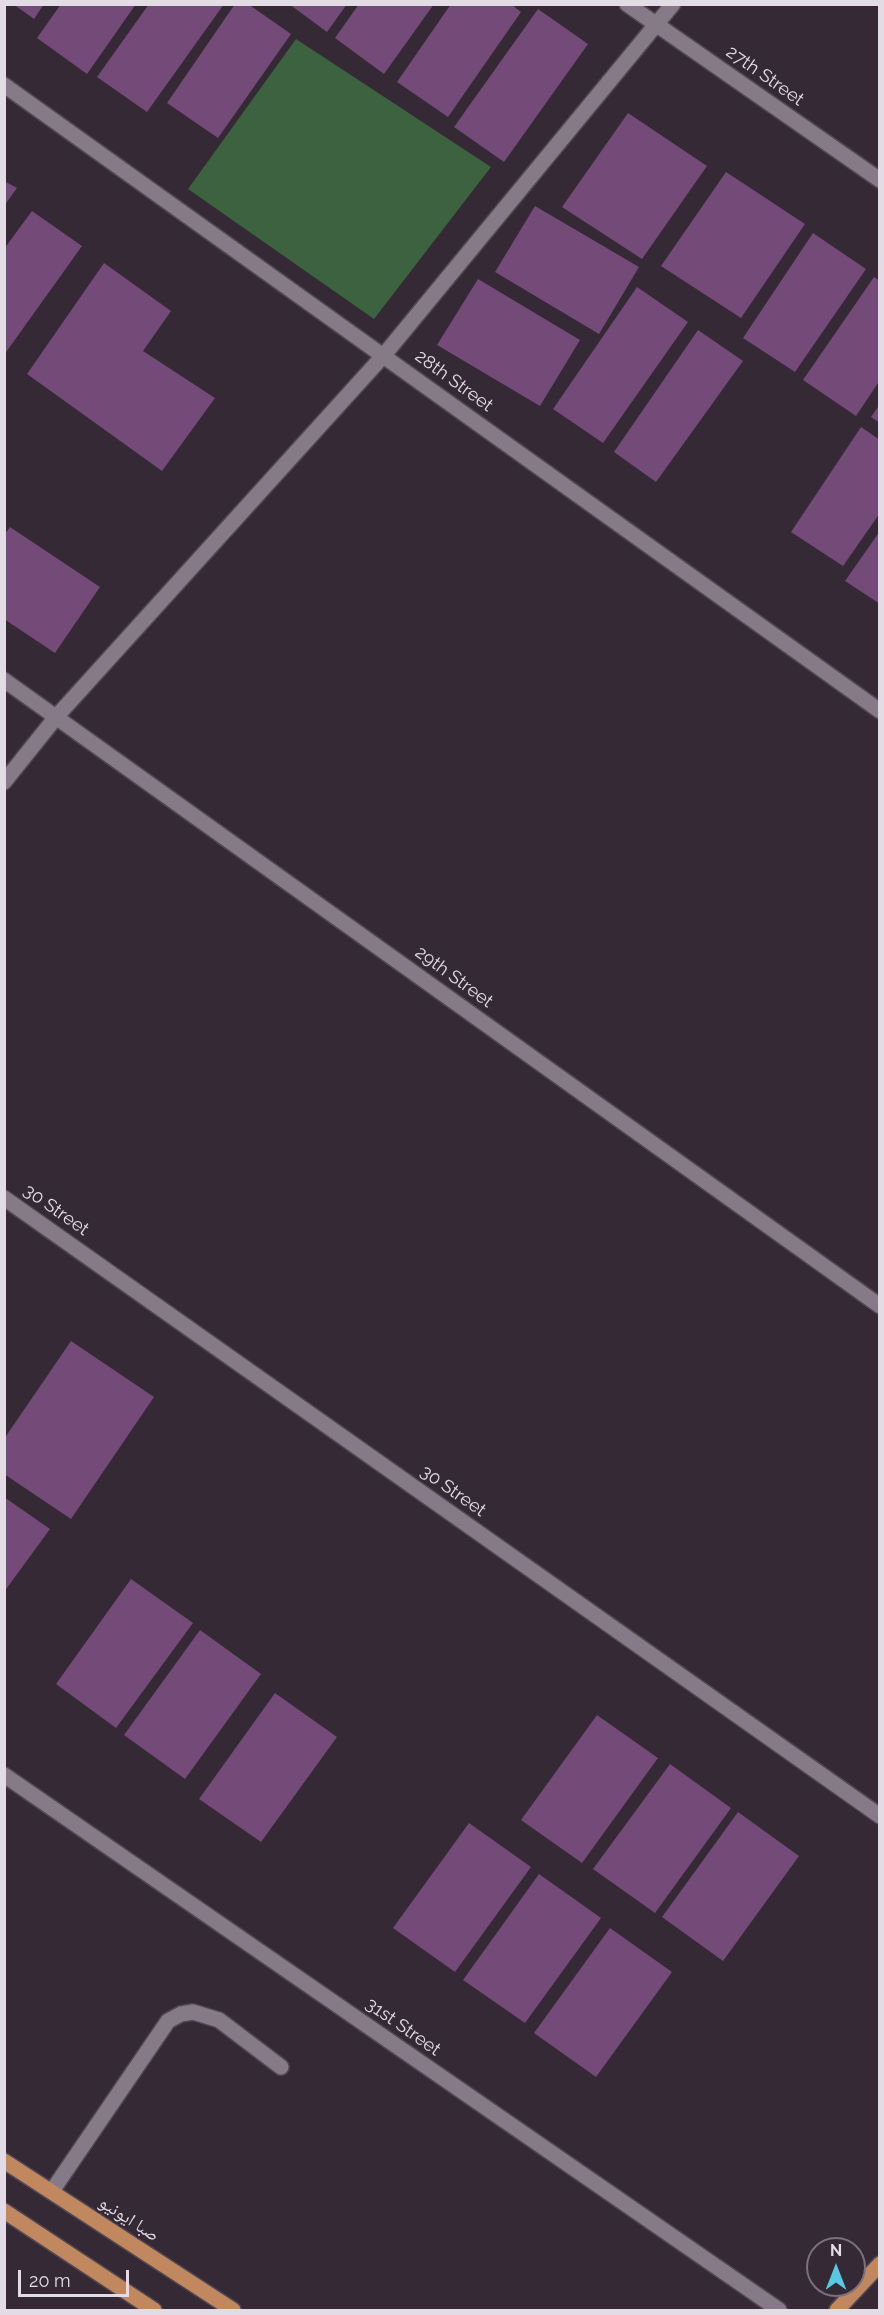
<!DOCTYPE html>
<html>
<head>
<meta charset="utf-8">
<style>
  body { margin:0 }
  #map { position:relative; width:884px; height:2315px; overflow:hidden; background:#342935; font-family:Raleway,sans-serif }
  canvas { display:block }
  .frame { position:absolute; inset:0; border:6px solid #e4dce4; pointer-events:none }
  .north { position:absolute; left:806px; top:2237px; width:60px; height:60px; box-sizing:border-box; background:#342935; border:2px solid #7a717b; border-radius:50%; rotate:0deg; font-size:16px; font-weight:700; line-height:24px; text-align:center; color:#e4dce4 }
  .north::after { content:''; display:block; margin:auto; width:21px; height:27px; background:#59c8e4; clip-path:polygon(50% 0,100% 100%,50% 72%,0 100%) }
  .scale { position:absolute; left:18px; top:2270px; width:111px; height:27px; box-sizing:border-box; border:3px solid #e4dce4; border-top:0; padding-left:8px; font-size:18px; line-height:21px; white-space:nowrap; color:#e4dce4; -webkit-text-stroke:4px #342935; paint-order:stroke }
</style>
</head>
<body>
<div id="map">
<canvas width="884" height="2315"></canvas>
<div class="frame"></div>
<div class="north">N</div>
<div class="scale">20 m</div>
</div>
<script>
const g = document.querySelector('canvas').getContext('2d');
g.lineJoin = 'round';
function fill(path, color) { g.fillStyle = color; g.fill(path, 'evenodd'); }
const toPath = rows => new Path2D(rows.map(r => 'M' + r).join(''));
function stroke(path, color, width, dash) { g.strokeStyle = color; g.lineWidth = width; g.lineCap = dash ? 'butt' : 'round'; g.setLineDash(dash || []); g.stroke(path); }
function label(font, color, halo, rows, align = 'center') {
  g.font = font + ' Raleway,"Noto Naskh Arabic",sans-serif'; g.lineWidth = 4.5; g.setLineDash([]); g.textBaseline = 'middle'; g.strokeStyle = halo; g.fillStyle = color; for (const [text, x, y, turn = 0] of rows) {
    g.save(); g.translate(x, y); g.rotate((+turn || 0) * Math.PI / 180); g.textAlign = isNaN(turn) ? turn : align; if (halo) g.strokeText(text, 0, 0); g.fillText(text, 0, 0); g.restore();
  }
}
const green = toPath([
  [296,39,491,167,374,319,188,189]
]);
const building = toPath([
  [13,4,44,4,34,19],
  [61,4,136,4,87,74,37,38],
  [149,4,224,4,147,112,97,77],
  [235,4,248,4,291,34,218,138,167,103],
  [289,4,347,4,327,32],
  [359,4,434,4,384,74,335,38],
  [451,4,511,4,521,12,448,117,397,82],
  [538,9,588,44,504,162,454,127],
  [628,113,707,166,642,259,562,207],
  [726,172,805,224,741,318,661,266],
  [4,181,17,188,4,206],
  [535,206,639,267,599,334,495,272],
  [32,211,82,246,4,355,4,249],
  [813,233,866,269,795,372,743,338],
  [104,263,171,311,143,351,215,398,162,471,27,374],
  [874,277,880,281,880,380,856,416,803,380],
  [478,279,580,340,540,406,437,345],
  [637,287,688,322,603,443,553,409],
  [698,330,743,361,656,482,614,452],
  [880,404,880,423,871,417],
  [861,427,880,440,880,513,843,566,791,532],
  [10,527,100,587,55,653,4,619,4,535],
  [880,531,880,604,845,581],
  [71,1341,154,1397,71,1519,4,1474,4,1439],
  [4,1497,50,1529,4,1592],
  [131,1579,193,1623,116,1728,56,1684],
  [200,1630,261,1674,185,1779,124,1735],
  [275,1693,337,1737,261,1842,199,1799],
  [597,1715,658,1758,582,1863,521,1820],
  [670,1764,731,1808,655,1913,593,1869],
  [738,1812,799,1856,723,1961,662,1917],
  [469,1823,531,1867,455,1972,393,1928],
  [539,1874,601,1918,525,2023,463,1980],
  [610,1928,672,1972,596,2077,534,2033]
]);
const minor = toPath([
  [627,4,880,180],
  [4,85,880,711],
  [4,680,880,1306],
  [4,782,57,716,384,355,673,4],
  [4,1198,880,1816],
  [4,1775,779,2310],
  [52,2191,168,2021,181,2014,193,2012,219,2020,281,2067]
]);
const major = toPath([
  [4,2161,233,2310],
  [4,2211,154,2310],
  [837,2310,880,2264]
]);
const streetNames = [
  ["27th Street",765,76,35],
  ["28th Street",454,381,36],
  ["29th Street",454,977,36],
  ["30 Street",56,1210,35],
  ["30 Street",453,1491,35],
  ["31st Street",403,2027,35],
  ["صبا ایونیو",129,2219,33]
];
fill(green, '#3d6240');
fill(building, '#744a78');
stroke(minor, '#504751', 18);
stroke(major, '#504751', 18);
stroke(minor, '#877a88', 15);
stroke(major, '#c18860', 15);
label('18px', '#e4dce4', '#342935', streetNames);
</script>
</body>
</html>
